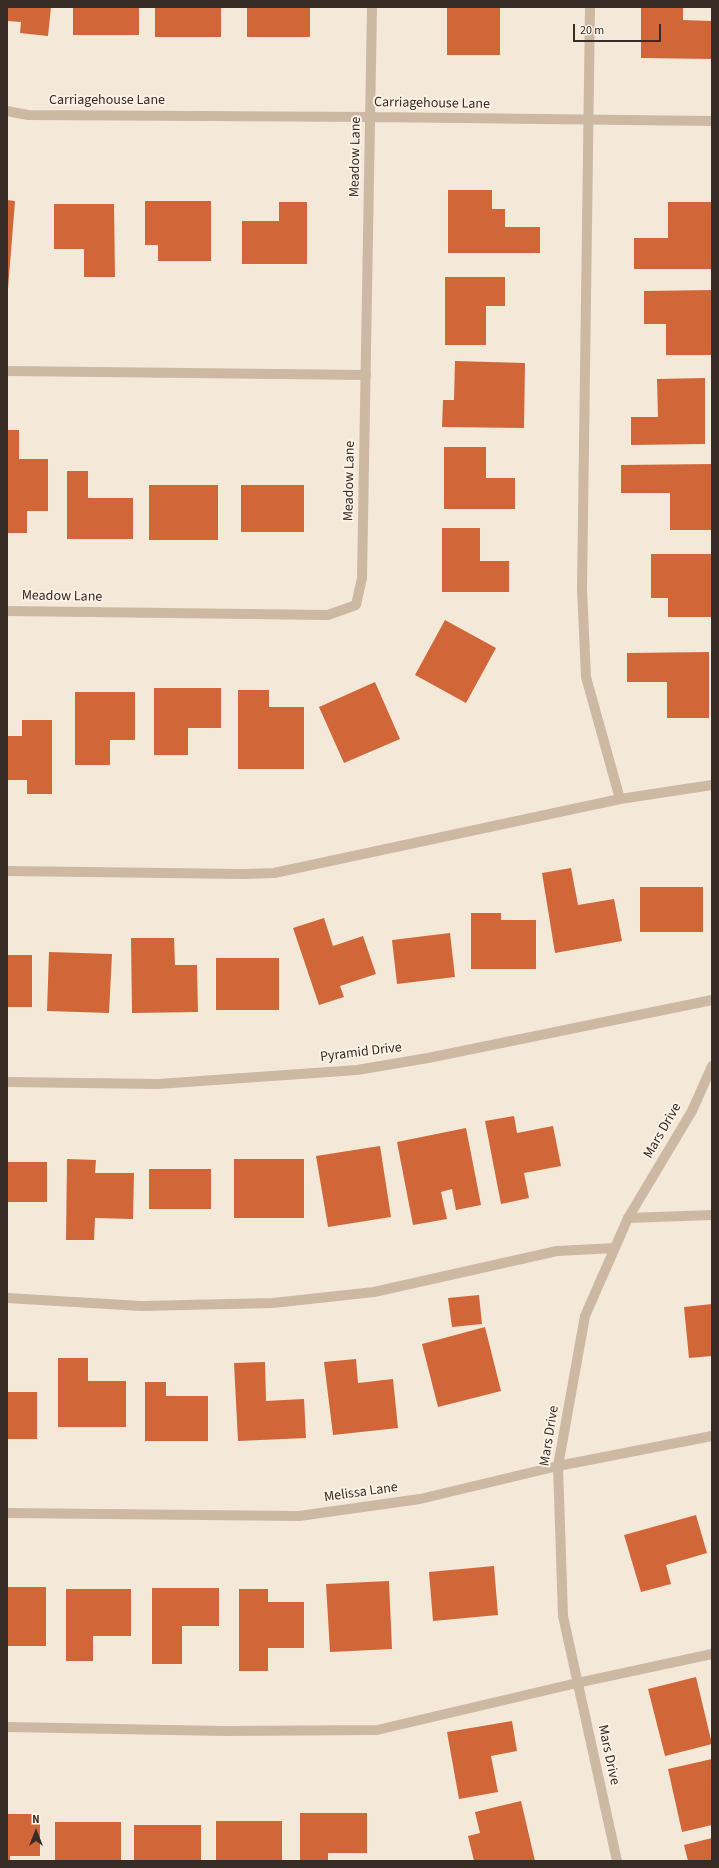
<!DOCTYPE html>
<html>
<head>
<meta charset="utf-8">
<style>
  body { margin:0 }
  #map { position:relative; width:719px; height:1868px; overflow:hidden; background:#f4e8d8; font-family:"Source Sans 3",sans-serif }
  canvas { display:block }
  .frame { position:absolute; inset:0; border:8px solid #372c26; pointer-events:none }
  .north { position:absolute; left:16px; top:1812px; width:40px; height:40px; -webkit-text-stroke:3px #fbf2e5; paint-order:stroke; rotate:0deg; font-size:11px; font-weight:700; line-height:16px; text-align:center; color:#372c26 }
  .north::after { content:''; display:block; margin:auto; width:14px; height:18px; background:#372c26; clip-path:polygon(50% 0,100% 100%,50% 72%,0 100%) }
  .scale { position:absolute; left:573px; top:24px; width:88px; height:18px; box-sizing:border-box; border:2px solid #372c26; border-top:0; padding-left:5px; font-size:12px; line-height:14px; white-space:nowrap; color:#372c26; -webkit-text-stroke:3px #fbf2e5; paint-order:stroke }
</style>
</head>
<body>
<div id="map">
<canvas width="719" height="1868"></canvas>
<div class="frame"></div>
<div class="north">N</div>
<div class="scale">20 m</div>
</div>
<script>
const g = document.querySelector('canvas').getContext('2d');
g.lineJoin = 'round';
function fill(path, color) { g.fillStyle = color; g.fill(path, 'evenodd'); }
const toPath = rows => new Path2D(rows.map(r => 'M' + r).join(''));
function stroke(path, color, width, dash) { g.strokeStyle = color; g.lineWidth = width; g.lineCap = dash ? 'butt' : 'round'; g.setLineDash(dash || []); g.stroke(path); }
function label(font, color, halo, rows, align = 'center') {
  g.font = font + ' "Source Sans 3",sans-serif'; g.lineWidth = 4; g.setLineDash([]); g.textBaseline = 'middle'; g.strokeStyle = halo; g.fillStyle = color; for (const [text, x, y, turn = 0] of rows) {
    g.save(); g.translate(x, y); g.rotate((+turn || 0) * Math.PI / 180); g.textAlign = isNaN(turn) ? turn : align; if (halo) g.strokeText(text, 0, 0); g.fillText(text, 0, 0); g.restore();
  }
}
const building = toPath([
  [7,7,51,7,48,36,20,33,21,22,7,21],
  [73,7,139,7,139,35,73,35],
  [155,7,221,7,221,37,155,37],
  [247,7,310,7,310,37,247,37],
  [447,7,500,7,500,55,447,55],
  [641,7,683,7,683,20,712,21,712,59,641,58],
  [448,190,492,190,492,209,505,209,505,227,540,227,540,253,448,253],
  [7,200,15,201,8,289,7,289],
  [145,201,211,201,211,261,158,261,158,245,145,245],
  [279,202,307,202,307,264,242,264,242,221,279,221],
  [668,202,712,202,712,269,634,269,634,238,668,238],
  [54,204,114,204,115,277,84,277,84,249,54,249],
  [445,277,505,277,505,306,486,306,486,345,445,345],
  [712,290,712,355,666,355,666,324,644,324,644,291],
  [455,361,525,363,524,428,442,427,443,400,454,400],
  [705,378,705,444,631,445,631,417,658,417,657,379],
  [7,430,19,430,19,459,48,459,48,511,27,511,27,533,7,533],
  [444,447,486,447,486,478,515,478,515,509,444,509],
  [712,464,712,530,670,530,670,493,621,493,621,465],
  [67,471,88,471,88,498,133,498,133,539,67,539],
  [149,485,218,485,218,540,149,540],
  [241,485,304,485,304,532,241,532],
  [442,528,480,528,480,561,509,561,509,592,442,592],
  [651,554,712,554,712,617,668,617,668,598,651,598],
  [445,620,496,648,466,703,415,675],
  [709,652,709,718,667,718,667,682,627,682,627,653],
  [375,682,400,739,344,763,319,707],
  [154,688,221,688,221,728,188,728,188,755,154,755],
  [238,690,269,690,269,707,304,707,304,769,238,769],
  [75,692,135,692,135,740,110,740,110,765,75,765],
  [22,720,52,720,52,794,27,794,27,780,7,780,7,736,22,736],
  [571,868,578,905,614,899,622,941,555,953,542,873],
  [640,887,703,887,703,932,640,932],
  [471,913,501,913,501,920,536,920,536,969,471,969],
  [324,918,333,946,363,936,376,974,340,986,344,997,319,1005,293,928],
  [450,933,455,977,397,984,392,940],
  [131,938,174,938,175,965,197,965,198,1012,132,1013],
  [49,952,112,954,109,1013,47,1011],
  [7,955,32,955,32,1007,7,1007],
  [216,958,279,958,279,1010,216,1010],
  [514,1116,517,1133,553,1126,561,1166,524,1173,529,1198,501,1204,485,1121],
  [466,1128,481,1205,456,1210,452,1189,441,1192,447,1219,413,1225,397,1142],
  [380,1146,391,1217,328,1227,316,1156],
  [67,1159,96,1160,95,1173,134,1173,133,1219,95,1218,94,1240,66,1240],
  [234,1159,304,1159,304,1218,234,1218],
  [7,1162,47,1162,47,1202,7,1202],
  [149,1169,211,1169,211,1209,149,1209],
  [479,1295,482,1324,452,1327,448,1298],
  [712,1304,712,1356,689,1358,684,1307],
  [485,1327,501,1391,438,1407,422,1344],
  [58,1358,88,1358,88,1381,126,1381,126,1427,58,1427],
  [356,1359,358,1383,393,1379,398,1428,333,1435,324,1362],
  [265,1362,266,1401,304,1399,306,1438,238,1441,234,1363],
  [145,1382,166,1382,166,1396,208,1396,208,1441,145,1441],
  [7,1392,37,1392,37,1439,7,1439],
  [696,1515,707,1553,666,1565,671,1584,641,1592,624,1535],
  [494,1566,498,1615,433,1621,429,1572],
  [389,1581,392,1649,330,1652,326,1584],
  [7,1587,46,1587,46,1646,7,1646],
  [152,1588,219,1588,219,1626,182,1626,182,1664,152,1664],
  [66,1589,131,1589,131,1636,93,1636,93,1661,66,1661],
  [239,1589,268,1589,268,1602,304,1602,304,1648,268,1648,268,1671,239,1671],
  [696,1677,712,1744,665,1756,648,1689],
  [512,1721,517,1751,491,1756,498,1792,459,1799,447,1732],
  [712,1759,712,1825,682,1832,668,1769],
  [521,1801,535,1861,474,1861,468,1836,480,1833,475,1812],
  [300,1813,367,1813,367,1853,328,1853,328,1861,300,1861],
  [7,1814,40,1814,40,1856,10,1856,10,1861,7,1861],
  [216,1821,282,1821,282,1861,216,1861],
  [55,1822,121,1822,121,1861,55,1861],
  [134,1825,201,1825,201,1861,134,1861],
  [712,1838,712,1861,688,1861,684,1845]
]);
const service = toPath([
  [590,7,582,589,586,677,620,799],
  [7,371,366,375],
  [7,871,244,874,274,873,620,799,712,785],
  [628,1218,712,1215],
  [7,1298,141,1306,273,1303,374,1292,557,1251,615,1248],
  [7,1727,225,1731,377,1730,577,1683,712,1654]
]);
const minor = toPath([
  [7,111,28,115,371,117,712,121],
  [7,611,328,615,356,605,362,578,372,7],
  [7,1082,158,1084,357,1070,428,1058,712,1000],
  [7,1513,299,1516,420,1499,558,1466,712,1436]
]);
const tertiary = toPath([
  [617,1861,563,1616,558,1466,585,1316,628,1218,692,1111,712,1066]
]);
const streetNames = [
  ["Carriagehouse Lane",107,101],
  ["Carriagehouse Lane",432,104,1],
  ["Meadow Lane",356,157,-89],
  ["Meadow Lane",350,481,-89],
  ["Meadow Lane",62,597,1],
  ["Pyramid Drive",361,1053,-7],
  ["Mars Drive",663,1131,-60],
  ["Mars Drive",550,1436,-81],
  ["Melissa Lane",361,1493,-8],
  ["Mars Drive",608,1755,78]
];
fill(building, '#d16739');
stroke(service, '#cdb9a3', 10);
stroke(minor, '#cdb9a3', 10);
stroke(tertiary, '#cdb9a3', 10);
label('14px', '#372c26', '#fbf2e5', streetNames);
</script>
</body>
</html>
